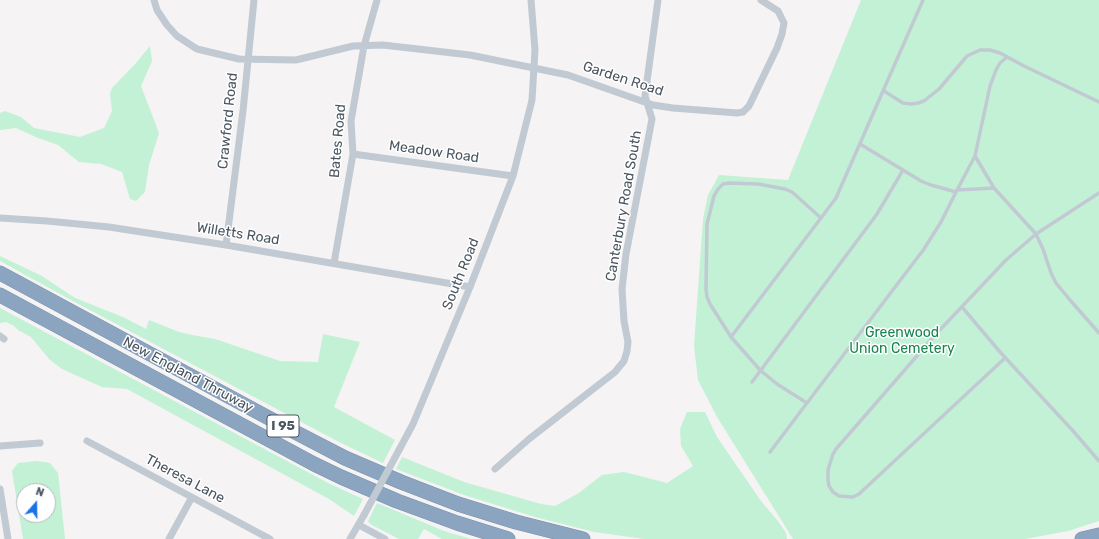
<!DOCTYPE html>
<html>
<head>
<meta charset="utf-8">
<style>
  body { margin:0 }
  #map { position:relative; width:1099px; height:539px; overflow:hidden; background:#f5f3f3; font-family:Rubik,sans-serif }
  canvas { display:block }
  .north { position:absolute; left:16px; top:483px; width:40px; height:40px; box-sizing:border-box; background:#fff; border:1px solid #b7bbc0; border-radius:50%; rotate:20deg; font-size:11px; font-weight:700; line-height:16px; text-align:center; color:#4a5661 }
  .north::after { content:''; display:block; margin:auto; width:14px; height:18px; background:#1a73e8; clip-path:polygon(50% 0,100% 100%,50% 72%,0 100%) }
</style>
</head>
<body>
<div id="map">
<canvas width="1099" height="539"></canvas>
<div class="north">N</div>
</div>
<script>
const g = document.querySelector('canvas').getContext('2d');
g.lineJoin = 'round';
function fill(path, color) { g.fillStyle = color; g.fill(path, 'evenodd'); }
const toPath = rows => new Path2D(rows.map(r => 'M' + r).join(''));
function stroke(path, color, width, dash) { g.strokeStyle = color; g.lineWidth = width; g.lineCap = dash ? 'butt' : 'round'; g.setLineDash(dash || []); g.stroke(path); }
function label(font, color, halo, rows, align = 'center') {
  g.font = font + ' Rubik,sans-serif'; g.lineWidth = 3; g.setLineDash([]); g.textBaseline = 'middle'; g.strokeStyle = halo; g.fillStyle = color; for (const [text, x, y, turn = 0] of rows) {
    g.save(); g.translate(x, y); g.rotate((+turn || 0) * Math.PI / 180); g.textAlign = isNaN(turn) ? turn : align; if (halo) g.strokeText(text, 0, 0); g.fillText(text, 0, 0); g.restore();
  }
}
const green = toPath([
  [861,0,1099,0,1099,521,1068,531,1025,539,793,539,717,417,698,380,694,346,703,219,708,195,719,175,788,180],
  [150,46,152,61,141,86,159,133,149,165,145,192,136,201,130,199,122,172,101,164,79,162,58,145,38,138,16,128,0,130,0,113,5,111,21,117,34,128,80,137,104,128,112,111,110,94,112,88,136,63],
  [0,256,42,276,75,298,123,317,146,329,149,320,179,332,192,335,215,339,280,361,318,362,323,334,360,342,334,407,395,440,383,463,341,443,71,300,0,261],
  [0,308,330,484,363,499,354,516,329,499,127,389,102,387,62,369,49,359,31,337,18,330,14,326,6,322,0,323],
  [687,412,705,412,717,437,761,501,778,521,786,533,787,539,644,539,594,532,535,517,464,495,396,469,402,457,464,482,541,504,555,506,579,493,602,475,624,472,667,483,693,466,681,446,680,429],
  [37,461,50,463,58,473,65,539,23,539,12,471,18,463],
  [24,491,48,491,48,515,24,515],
  [377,503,444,531,471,539,442,539,424,529,418,539,399,539,370,524,368,521]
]);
const lane = toPath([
  [884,91,903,103,911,104,918,103,924,101,939,89,967,56,980,50,990,50,1000,53,1024,66,1099,102],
  [975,156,990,86,996,70,1000,63,1007,57],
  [903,170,921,181,931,185,956,192],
  [994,188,1036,234,1006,260,936,334,836,449,833,454,828,470,828,480,829,486,833,492,839,496,853,497,859,494,1005,358],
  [1099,193,1036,234,1043,249,1051,273,1056,283,1070,300,1099,333],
  [821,218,792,192,785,189,758,184,729,183,723,184,718,189,714,196,707,224,706,289,707,297,710,304,731,337,821,218,836,198,923,0],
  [962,307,1000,352,1074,432,1099,461],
  [731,337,760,370,777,384,807,403,924,249,941,222,956,192,975,156,994,188,957,190],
  [752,382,877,214,903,170,860,144],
  [770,452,807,403]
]);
const street = toPath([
  [154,0,157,10,167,25,177,36,197,49,239,59,296,60,353,46,383,45,470,55,568,75,653,105,673,108,737,113,743,112,749,106,777,48,782,34,784,23,778,11,761,0],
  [353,154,513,176],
  [0,218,47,221,109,227,226,245,470,287],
  [226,245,243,111,254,0],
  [334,263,353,154,351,121,364,46,377,0],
  [0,336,4,339],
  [87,441,270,539],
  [0,446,40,443],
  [399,450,413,424,470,287,513,176,532,100,535,50,531,0],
  [495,469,529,439,615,372,624,361,627,351,628,342,624,321,622,289,626,254,652,119,645,96,658,0],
  [0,489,8,539],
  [359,525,385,539],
  [169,539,192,497],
  [350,539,364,515]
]);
const highway = toPath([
  [0,273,291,430,345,458,401,482,458,504,516,522,583,539],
  [0,295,314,464,341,477,397,501,457,523,508,539],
  [1082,539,1099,535]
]);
const streetBridge = toPath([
  [364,515,399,450]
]);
const shields = [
  [283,426,32]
];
const shieldNames = [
  ["I 95",283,426]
];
const streetNames = [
  ["Garden Road",623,79,18],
  ["Crawford Road",228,121,-84],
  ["Bates Road",338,141,-85],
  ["Meadow Road",434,152,8],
  ["Canterbury Road South",624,206,-80],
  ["Willetts Road",238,234,9],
  ["South Road",461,274,-68],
  ["New England Thruway",188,375,28],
  ["Theresa Lane",185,479,28]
];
const parkNames = [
  ["Greenwood",902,333],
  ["Union Cemetery",902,349]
];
fill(green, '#c3f1d5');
stroke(highway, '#7690ad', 15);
stroke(lane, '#c1cad2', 3.5);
stroke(street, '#c1cad2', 7);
stroke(highway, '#8ba5c1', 14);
stroke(streetBridge, '#c1cad2', 7);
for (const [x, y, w] of shields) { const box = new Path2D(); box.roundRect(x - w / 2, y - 11, w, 22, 3); g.fillStyle = '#fff'; g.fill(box); stroke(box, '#4a5661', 1); }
label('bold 13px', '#4a5661', null, shieldNames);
label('14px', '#4a5661', '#fff', streetNames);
label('14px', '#17864f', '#fff', parkNames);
</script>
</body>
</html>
